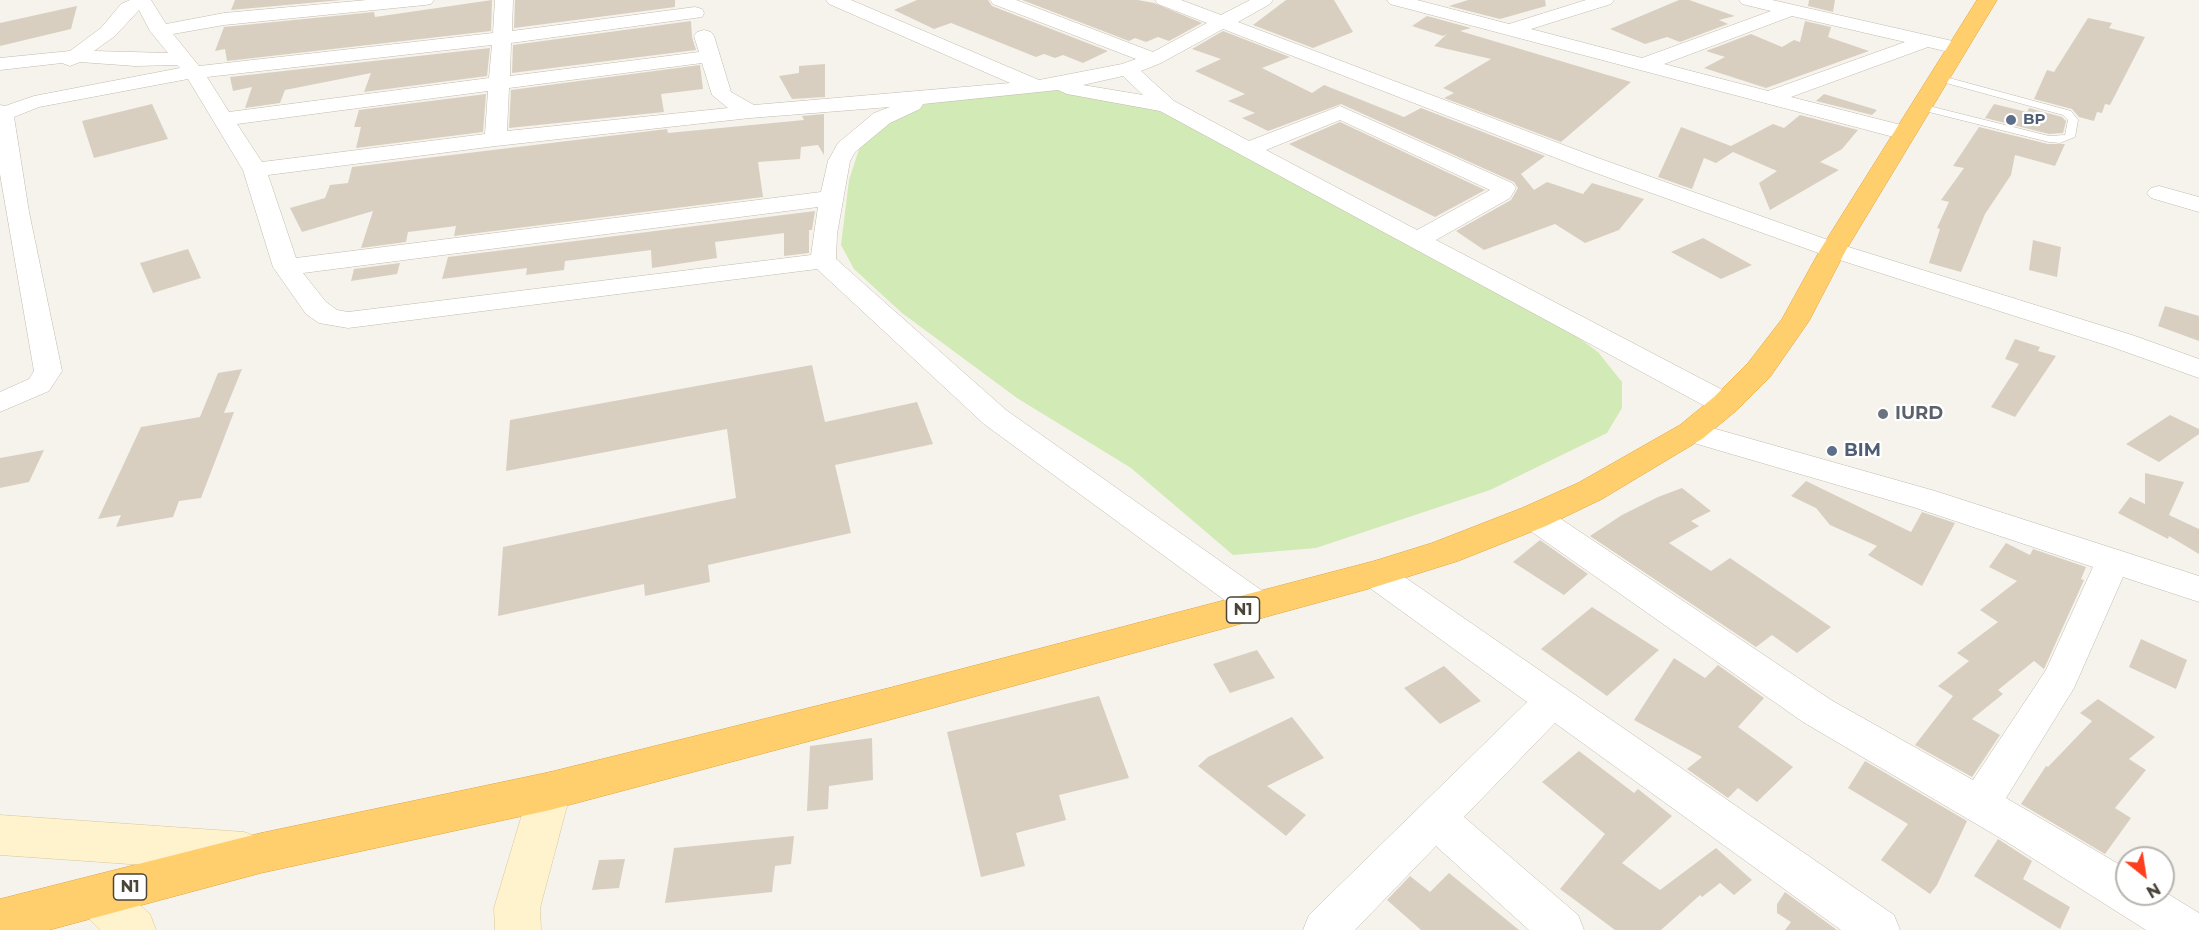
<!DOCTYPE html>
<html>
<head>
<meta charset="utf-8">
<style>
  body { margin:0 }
  #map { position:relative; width:2199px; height:930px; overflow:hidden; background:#f6f3ec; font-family:Montserrat,sans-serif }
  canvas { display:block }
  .north { position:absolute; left:2115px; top:846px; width:60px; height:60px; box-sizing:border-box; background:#fff; border:2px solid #b7b4b0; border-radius:50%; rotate:150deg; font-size:16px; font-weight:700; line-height:24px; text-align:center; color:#4b4439 }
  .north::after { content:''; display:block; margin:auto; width:21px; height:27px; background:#fc3f1d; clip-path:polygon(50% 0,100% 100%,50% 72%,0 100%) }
</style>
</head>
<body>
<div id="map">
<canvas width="2199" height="930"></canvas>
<div class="north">N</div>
</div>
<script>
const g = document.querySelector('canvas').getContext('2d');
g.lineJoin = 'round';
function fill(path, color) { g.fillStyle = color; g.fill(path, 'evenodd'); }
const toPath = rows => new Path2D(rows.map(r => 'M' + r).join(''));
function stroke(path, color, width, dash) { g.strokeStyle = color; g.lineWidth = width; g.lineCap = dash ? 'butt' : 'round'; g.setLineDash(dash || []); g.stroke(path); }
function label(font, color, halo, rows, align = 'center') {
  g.font = font + ' Montserrat,sans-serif'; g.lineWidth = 4.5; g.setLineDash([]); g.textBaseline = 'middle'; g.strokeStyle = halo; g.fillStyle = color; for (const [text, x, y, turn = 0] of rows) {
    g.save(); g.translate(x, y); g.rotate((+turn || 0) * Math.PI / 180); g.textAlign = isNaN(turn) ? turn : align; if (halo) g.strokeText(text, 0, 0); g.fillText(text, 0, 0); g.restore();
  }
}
const green = toPath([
  [1051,88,1163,109,1548,315,1598,352,1622,382,1622,408,1607,433,1490,490,1316,548,1233,555,1131,468,1017,398,902,313,854,269,841,245,849,180,862,140,906,111,937,100]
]);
const building = toPath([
  [235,0,342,0,231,10],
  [492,0,491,31,227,61,225,49,215,51,224,27,374,12,375,17],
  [515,0,675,0,675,7,514,28],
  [917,0,988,0,992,6,1108,51,1083,63,1063,55,1055,58,1044,54,1036,57,951,23,934,29,894,10],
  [1022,0,1138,0,1154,3,1202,23,1169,41,1158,37,1146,42,1135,38,1129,41],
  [1286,0,1334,0,1353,32,1313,48,1253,25],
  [1468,0,1545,0,1546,6,1500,19,1449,6],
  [1679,0,1689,0,1735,16,1719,20,1728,24,1680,42,1667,37,1645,44,1610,29],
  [1809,0,1835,0,1833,12,1808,6],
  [77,6,71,29,0,46,0,23],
  [1427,16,1471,28,1460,31,1631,82,1561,142,1444,98,1454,93,1443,88,1491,59,1434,46,1447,34,1443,36,1412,26],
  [2088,18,2112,23,2109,28,2145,37,2110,105,2105,104,2102,113,2097,112,2094,121,2079,117,2072,109,2034,99,2047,70,2054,72],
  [691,21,692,37,696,50,512,73,513,45],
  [1805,21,1831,27,1828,37,1869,51,1766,88,1704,68,1725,57,1706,51,1751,34,1782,47,1794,40,1800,42],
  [1223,31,1290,57,1262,68,1312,93,1324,85,1404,117,1421,108,1545,156,1521,174,1534,190,1547,182,1583,194,1592,183,1644,199,1619,230,1585,243,1555,224,1484,250,1456,231,1511,200,1518,188,1514,182,1341,104,1268,131,1242,118,1255,113,1228,101,1245,94,1195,71,1221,59,1192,49],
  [490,48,487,76,364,92,371,73,285,90,280,103,245,108,252,87,233,91,230,77],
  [825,64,825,97,792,99,779,76,799,73,799,66],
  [700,65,703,89,661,94,664,112,509,128,511,90],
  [486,94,483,132,356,148,361,127,354,127,359,110],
  [1824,94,1877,110,1872,115,1816,101],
  [152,104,168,139,94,158,82,121],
  [1994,104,2027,112,2029,108,2062,117,2066,121,2063,133,2049,134,1985,118],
  [824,114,824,155,818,145,801,147,800,159,758,162,763,197,454,236,456,226,408,232,406,242,361,248,373,211,302,232,290,208,325,198,330,185,348,183,352,167,667,129,668,133,804,120,802,116],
  [1800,115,1858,130,1842,149,1820,162,1839,170,1770,210,1759,183,1777,171,1733,152,1716,163,1704,158,1692,189,1658,177,1681,127,1731,146,1773,124,1784,128],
  [1340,122,1485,190,1435,217,1289,144],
  [1979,127,2048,144,2065,144,2055,166,2015,155,2011,175,1985,214,1961,272,1929,263,1940,229,1937,228,1949,202,1941,200,1964,168,1953,166],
  [815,211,812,230,809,230,809,253,784,256,784,233,715,242,717,258,652,268,651,250,565,261,564,270,526,275,527,268,442,279,448,257],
  [1703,238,1752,265,1721,279,1671,252],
  [2033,240,2061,247,2057,277,2029,270],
  [188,249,201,278,153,293,140,263],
  [400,263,397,274,351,281,354,269],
  [2165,306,2199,316,2199,341,2158,326],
  [2015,339,2040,347,2038,351,2056,356,2015,417,1991,407,2019,364,2005,359],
  [812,365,825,422,917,402,933,444,835,465,851,533,708,565,710,582,645,596,644,584,498,616,503,547,736,498,727,429,506,471,510,420],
  [242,369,224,413,234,412,201,498,179,501,173,517,116,527,121,515,98,519,141,427,200,417,218,373],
  [2170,415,2199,429,2199,434,2159,462,2126,444],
  [44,450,29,482,0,488,0,458],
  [2145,473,2184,482,2169,515,2199,529,2199,554,2169,536,2168,539,2118,513,2130,497,2145,504],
  [1806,481,1911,532,1922,512,1955,523,1922,586,1868,555,1877,546,1830,525,1816,508,1791,496],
  [1682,488,1711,511,1691,521,1699,526,1669,543,1711,571,1730,558,1831,627,1797,653,1772,635,1756,647,1590,536,1622,515,1658,497],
  [1540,540,1588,574,1564,595,1513,562],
  [2006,543,2030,555,2033,549,2086,567,2081,579,2084,580,2044,669,2034,661,1998,690,2003,694,1972,719,2000,735,1972,777,1915,745,1953,696,1938,686,1969,661,1957,653,1998,622,1980,610,2017,581,1989,567],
  [1592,607,1659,650,1607,696,1541,649],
  [2141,639,2187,660,2176,689,2129,667],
  [1257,650,1275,678,1230,693,1213,664],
  [1674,658,1705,678,1718,665,1764,698,1738,727,1793,767,1757,802,1738,788,1728,798,1687,769,1702,757,1634,720],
  [1444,666,1481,701,1440,724,1404,688],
  [1099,696,1129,778,1059,795,1066,820,1016,833,1025,866,981,877,947,732],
  [2098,699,2155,737,2129,759,2146,770,2115,808,2131,818,2105,854,2021,804,2046,766,2048,767,2092,721,2080,713],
  [1292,717,1324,758,1267,786,1306,815,1286,836,1198,766,1208,757],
  [872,738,873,780,829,786,828,809,807,811,810,746],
  [1579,751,1634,793,1638,789,1672,816,1622,863,1660,890,1716,848,1752,880,1734,895,1720,883,1702,897,1700,895,1661,930,1615,930,1560,889,1605,834,1542,782],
  [1865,761,1967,821,1937,885,1930,894,1881,860,1908,824,1848,788],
  [794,836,791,864,775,866,772,892,665,903,674,848],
  [1998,839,2032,861,2023,879,2070,907,2060,929,1974,876],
  [625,859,619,888,592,890,599,860],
  [1449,873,1519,930,1421,930,1387,900,1410,876,1430,892],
  [1785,892,1837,930,1785,930,1791,922,1777,913,1777,904]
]);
const lane = toPath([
  [1938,75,2071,111,2078,120,2075,137,2060,143,2049,142,1917,109,1916,107,1921,104,2049,136,2065,135,2068,120,2063,115,1935,80,1933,78,1938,75]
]);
const street = toPath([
  [130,0,151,0,166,24,224,13,367,0,434,0,431,4,425,5,224,25,173,34,199,66,493,33,495,0,513,0,512,31,695,7,702,9,704,13,702,17,511,43,510,76,699,52,694,36,697,32,704,30,711,32,714,36,731,92,754,105,1010,83,829,4,826,0,851,0,1039,80,1122,64,1136,59,993,4,990,0,1016,0,1153,52,1207,23,1158,4,1155,0,1181,0,1221,15,1250,0,1273,0,1270,4,1238,22,1598,158,1842,245,2132,335,2199,359,2199,378,2112,347,1824,255,1582,168,1223,29,1161,63,1141,71,1174,101,1249,141,1340,106,1512,183,1516,188,1510,198,1436,240,1736,397,1740,404,1736,411,1725,413,1714,411,1160,111,1067,94,1058,90,923,104,920,109,890,123,855,152,850,161,837,234,836,259,1006,410,1271,597,1276,606,1271,615,1258,619,1245,615,984,424,817,269,348,328,319,323,306,314,273,267,243,170,188,79,39,107,14,117,29,212,62,371,49,391,0,412,0,392,29,379,34,371,0,174,0,105,5,106,34,96,180,68,177,65,135,66,80,62,70,66,62,63,0,70,0,58,70,51,101,28,121,4,130,0],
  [139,10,150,31,168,53,94,51,115,36,139,10],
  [492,45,489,78,229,112,207,77,492,45],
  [702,63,712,95,728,108,507,131,509,88,702,63],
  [1123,76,1143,95,1083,85,1123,76],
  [488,91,485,134,262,162,237,124,488,91],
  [890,107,874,113,838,143,828,161,821,192,296,258,268,175,496,146,750,118,890,107],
  [1340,120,1490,190,1417,230,1266,150,1340,120],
  [818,207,811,255,348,312,337,310,326,302,303,273,818,207],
  [1387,0,1417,0,1509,24,1586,0,1614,0,1611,4,1531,29,1642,58,1771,11,1742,4,1739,0,1772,0,1957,42,1964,44,1967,48,1964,52,1957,54,1928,47,1791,97,1913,128,1916,133,1913,138,1905,140,1390,4,1387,0],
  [1792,16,1905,42,1768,91,1664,64,1792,16],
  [2159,186,2199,197,2199,212,2151,198,2147,193,2151,188,2159,186],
  [1691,422,1935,491,2199,576,2199,602,2123,577,2074,688,2006,798,2127,869,2127,894,2163,894,2163,891,2199,913,2199,930,2146,930,2007,842,1803,722,1522,525,1518,517,1522,509,1534,505,1546,509,1831,700,1973,780,2046,670,2093,567,1913,507,1680,439,1676,432,1680,425,1691,422],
  [1375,561,1387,565,1894,915,1900,930,1841,930,1555,723,1464,817,1578,915,1584,930,1529,930,1436,846,1355,930,1303,930,1309,915,1527,702,1363,583,1358,574,1363,565,1375,561]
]);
const secondary = toPath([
  [550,772,565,778,571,791,540,908,541,930,495,930,494,908,529,791,535,778,550,772],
  [0,815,244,832,260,838,266,852,260,866,244,872,0,855,0,815],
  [97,875,113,881,150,914,156,930,100,930,81,911,74,896,81,881,97,875]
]);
const highway = toPath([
  [1977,0,1997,0,1846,250,1809,321,1770,377,1736,411,1702,439,1602,499,1546,526,1458,561,1375,587,889,720,550,810,261,873,49,930,0,930,0,899,261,833,550,772,889,688,1374,561,1432,543,1522,508,1578,483,1680,425,1714,397,1748,363,1782,319,1820,250,1977,0]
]);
const markers = [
  [2011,120,6,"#5c6f8a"],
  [1883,414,6,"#6b7280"],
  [1832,451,6,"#5c6f8a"]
];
const farServicenames = [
  ["BP",2023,120]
];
const shields = [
  [1243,610,33],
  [130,887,33]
];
const shieldNames = [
  ["N1",1243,610],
  ["N1",130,887]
];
const worshipNames = [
  ["IURD",1895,414]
];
const serviceNames = [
  ["BIM",1844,451]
];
fill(green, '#d2eab5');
fill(building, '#d8cfc1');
stroke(lane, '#c2bbae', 1);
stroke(street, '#c2bbae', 1);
stroke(secondary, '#d6c79b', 1);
stroke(highway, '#e0a43c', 1);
fill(lane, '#fff');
fill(street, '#fff');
fill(secondary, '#fff3cd');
fill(highway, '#ffcf6e');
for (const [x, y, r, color] of markers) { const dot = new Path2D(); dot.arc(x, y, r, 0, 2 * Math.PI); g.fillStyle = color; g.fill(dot); stroke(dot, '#fff', 2); }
label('bold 15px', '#4e5e75', '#fff', farServicenames, 'left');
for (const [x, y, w] of shields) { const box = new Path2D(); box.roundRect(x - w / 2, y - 13, w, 26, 4.5); g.fillStyle = '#fff'; g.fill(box); stroke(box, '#4b4439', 1.5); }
label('bold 16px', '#4b4439', null, shieldNames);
label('bold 18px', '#5b616d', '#fff', worshipNames, 'left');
label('bold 18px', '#4e5e75', '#fff', serviceNames, 'left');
</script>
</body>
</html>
